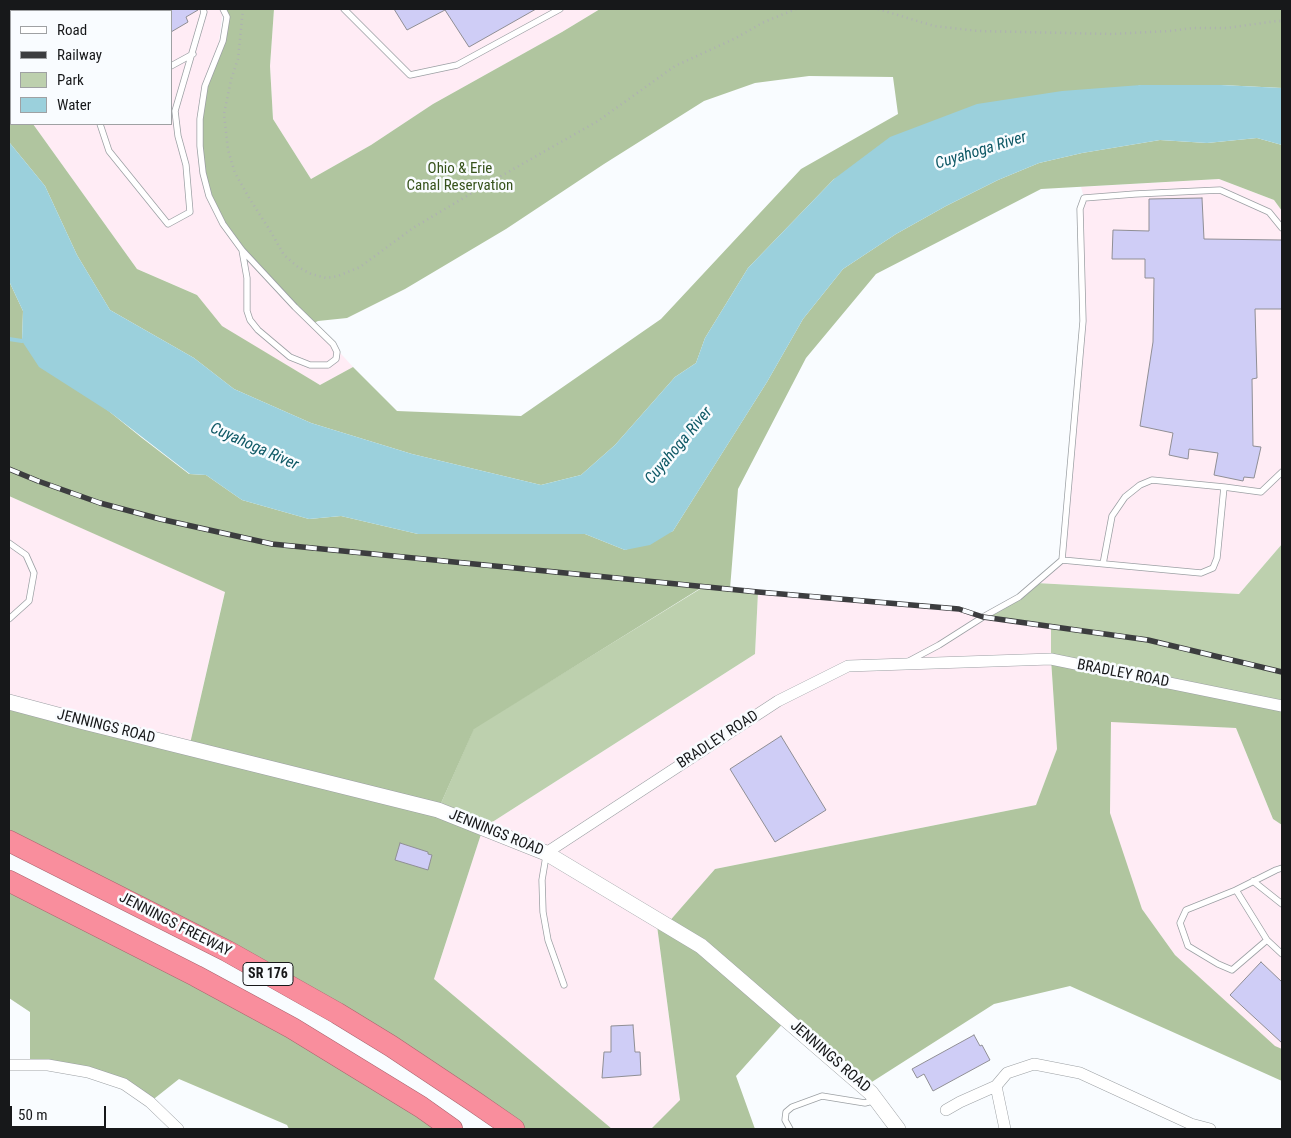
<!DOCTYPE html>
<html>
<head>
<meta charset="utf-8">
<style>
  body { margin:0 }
  #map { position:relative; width:1291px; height:1138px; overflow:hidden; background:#f9fcff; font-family:"Roboto Condensed",sans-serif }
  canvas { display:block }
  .frame { position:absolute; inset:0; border:10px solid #17181a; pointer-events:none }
  .legend { position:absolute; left:10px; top:10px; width:162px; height:115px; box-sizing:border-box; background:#f9fcff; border:1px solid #9fa1a3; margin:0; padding:6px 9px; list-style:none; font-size:15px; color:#17181a }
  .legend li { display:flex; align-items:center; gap:10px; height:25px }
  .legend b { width:25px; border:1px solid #9fa1a3 }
  .scale { position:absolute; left:10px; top:1106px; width:96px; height:22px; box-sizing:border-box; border:2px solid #17181a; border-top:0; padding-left:6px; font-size:15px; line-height:18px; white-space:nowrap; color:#17181a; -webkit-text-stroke:4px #f9fcff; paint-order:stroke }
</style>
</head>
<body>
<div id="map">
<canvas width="1291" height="1138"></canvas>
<div class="frame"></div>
<ul class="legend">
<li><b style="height:6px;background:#fff"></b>Road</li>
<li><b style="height:6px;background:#3c3d3f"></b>Railway</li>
<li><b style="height:14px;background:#bdd0ae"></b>Park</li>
<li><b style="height:14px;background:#9bd0dc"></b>Water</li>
</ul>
<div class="scale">50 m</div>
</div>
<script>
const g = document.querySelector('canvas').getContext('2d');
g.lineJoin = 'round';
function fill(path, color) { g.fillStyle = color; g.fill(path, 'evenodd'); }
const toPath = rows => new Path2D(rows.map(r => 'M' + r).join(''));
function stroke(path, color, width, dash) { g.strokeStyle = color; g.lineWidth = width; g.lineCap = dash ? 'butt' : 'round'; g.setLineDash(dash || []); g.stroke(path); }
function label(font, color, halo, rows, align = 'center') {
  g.font = font + ' "Roboto Condensed",sans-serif'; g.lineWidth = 5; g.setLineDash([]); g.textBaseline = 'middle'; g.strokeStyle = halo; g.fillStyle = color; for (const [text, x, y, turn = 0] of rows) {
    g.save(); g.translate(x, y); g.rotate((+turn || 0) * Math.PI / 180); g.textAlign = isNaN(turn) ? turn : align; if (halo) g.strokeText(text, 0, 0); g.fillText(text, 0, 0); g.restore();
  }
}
const industrial = toPath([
  [9,9,223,9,203,173,324,335,353,367,320,385,222,327,197,295,137,269,33,124,171,124,171,11,11,11,11,93,9,90],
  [274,9,600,9,562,32,433,104,371,145,311,179,273,119,270,66],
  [1219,179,1274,200,1282,211,1282,544,1239,594,1036,583,1062,560,1082,329,1080,209,1084,198,1081,187],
  [9,496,225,591,189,748,9,702],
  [758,592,959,609,983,617,1051,625,1051,659,1057,749,1036,805,715,869,667,924,656,918,680,1101,651,1129,612,1129,434,979,483,828,755,654],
  [1111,721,1236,728,1273,819,1282,825,1282,1049,1275,1047,1175,955,1142,909,1110,814]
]);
const green = toPath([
  [1282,544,1282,706,1051,659,1051,625,983,617,1036,583,1239,594],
  [705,586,758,592,755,654,483,828,438,810,474,728]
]);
const forest = toPath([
  [223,9,274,9,270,66,273,119,311,179,371,145,433,104,562,32,600,9,1282,9,1282,88,1221,85,1141,85,834,179,748,268,705,338,696,363,675,377,615,445,581,475,541,485,412,454,311,423,234,389,194,358,110,310,77,255,45,186,9,142,9,90,11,93,11,124,33,124,137,269,197,295,222,326,320,385,353,367,397,411,521,416,661,319,801,169,898,114,893,77,809,76,755,83,704,101,604,164,506,229,405,289,347,318,318,321,312,324,242,250,209,196,203,173,202,99,223,41,227,17],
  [1257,138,1282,145,1282,211,1274,200,1219,179,1041,189,876,274,806,358,738,489,730,589,704,586,474,729,438,810,483,828,434,979,612,1129,514,1129,472,1100,9,841,9,702,189,748,225,592,9,496,9,281,23,311,22,341,142,438,189,474,206,475,242,500,309,519,341,516,418,534,585,534,625,550,673,531,767,382,803,319,843,269,896,234,946,206,998,180,1039,163,1082,153,1160,140,1207,143],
  [1051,659,1282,706,1282,825,1273,819,1236,728,1111,722,1110,813,1142,909,1175,955,1275,1046,1282,1049,1282,1081,1070,986,994,1004,864,1087,786,1020,736,1076,755,1129,651,1129,680,1100,656,918,667,924,715,869,1036,805,1057,749],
  [9,881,452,1129,289,1129,287,1125,179,1079,150,1102,124,1084,30,1065,30,1012,9,998]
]);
const water = toPath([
  [1141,85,1221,85,1282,88,1282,145,1257,138,1207,143,1160,140,1082,153,1039,163,998,180,946,206,896,234,843,269,803,319,767,382,673,531,650,545,625,550,585,534,418,534,341,516,309,519,242,500,206,475,190,474,111,413,39,367,22,341,23,311,9,281,9,142,45,186,77,255,110,310,194,358,234,389,311,423,412,454,541,485,581,475,615,445,675,377,696,363,705,338,748,268,834,179,890,137,977,104,1062,91]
]);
const stream = toPath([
  [9,339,22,341,26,339]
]);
const building = toPath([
  [171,9,198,9,198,10,186,17,188,22,171,32,171,9],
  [394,9,536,9,469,47,445,10,407,30,394,9],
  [1202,198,1204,239,1282,240,1282,309,1255,309,1257,378,1252,379,1253,446,1261,447,1254,478,1244,477,1243,481,1214,475,1218,453,1189,449,1188,459,1169,455,1173,433,1140,426,1153,342,1154,278,1145,278,1145,259,1112,259,1113,230,1149,231,1149,199,1202,198],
  [781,736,826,810,775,842,730,769,781,736],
  [400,843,428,852,428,854,432,855,428,870,395,860,400,843],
  [1261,962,1282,982,1282,1043,1230,995,1261,962],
  [633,1025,635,1052,640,1052,641,1075,602,1078,604,1052,611,1052,611,1026,633,1025],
  [974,1035,980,1046,982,1045,990,1060,933,1091,924,1074,917,1078,912,1069,974,1035]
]);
const path = toPath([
  [243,9,238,59,231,80,224,114,228,150,235,173,251,201,271,232,284,255,298,267,311,274,326,278,338,276,360,267,413,228,487,184,598,121,675,66,736,38,764,22,796,9],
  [878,9,934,26,978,31,1112,34,1170,31,1193,28,1227,28,1277,21,1282,21]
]);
const service = toPath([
  [223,9,227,17,223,41,205,86,200,119,200,146,203,173,209,196,223,224,242,250,295,307,333,344,337,352,336,359,328,365,310,365,290,357,258,330,250,320,247,311,247,278,242,250],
  [344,9,410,75,457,65,560,9],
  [62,11,66,9],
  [9,40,11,38],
  [171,66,193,54],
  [100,124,109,151,168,224,190,212,186,165,178,136,175,111,204,12,203,9],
  [9,543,26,555,34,573,29,601,9,619],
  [1062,560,1201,573,1213,568,1217,558,1224,487,1261,492,1282,472],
  [1103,564,1112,516,1125,497,1140,485,1152,480,1224,487],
  [909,661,939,645,983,617,1019,597,1062,560,1083,321,1080,209,1084,198,1135,194,1220,190,1269,212,1282,228],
  [546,856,542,880,543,912,548,940,564,985],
  [1253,881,1282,904],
  [1236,890,1276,870,1282,868],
  [1267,940,1232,970,1218,964,1188,946,1180,923,1186,910,1236,890,1267,940,1282,954],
  [790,1129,785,1120,786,1112,792,1107,822,1096,865,1103,876,1100]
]);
const minor = toPath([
  [546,853,778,701,848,666,1051,659,1282,706],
  [9,1065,48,1065,88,1072,124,1084,150,1102,178,1129],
  [996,1086,1005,1129],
  [946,1110,960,1102,996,1086,1007,1073,1034,1064,1080,1073,1191,1124,1210,1129]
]);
const tertiary = toPath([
  [9,702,84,722,438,810,546,853,701,946,871,1093,898,1129]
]);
const motorway = toPath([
  [9,841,227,951,337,1013,391,1046,472,1100,514,1129],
  [9,881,196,976,292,1028,421,1107,452,1129]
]);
const rail = toPath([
  [9,469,38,481,100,503,160,519,272,544,758,592,959,609,983,617,1148,640,1282,672]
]);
const shields = [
  [268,974,50]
];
const shieldNames = [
  ["SR 176",268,974]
];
const parkNames = [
  ["Ohio & Erie",460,169],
  ["Canal Reservation",460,186]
];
const streetNames = [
  ["BRADLEY ROAD",1123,674,11],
  ["JENNINGS ROAD",106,727,14],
  ["BRADLEY ROAD",718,740,-33],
  ["JENNINGS ROAD",496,833,22],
  ["JENNINGS FREEWAY",175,925,27],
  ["JENNINGS ROAD",830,1057,41]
];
const waterNames = [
  ["Cuyahoga River",981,151,-17],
  ["Cuyahoga River",679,446,-50],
  ["Cuyahoga River",254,447,24]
];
fill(industrial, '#ffecf5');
fill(green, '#bdd0ae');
fill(forest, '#b0c59f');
fill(water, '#9bd0dc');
stroke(stream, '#9bd0dc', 4);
fill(building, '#cfcdf6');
stroke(building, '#908f95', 1);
stroke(service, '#9ca0a4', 7);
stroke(minor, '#9ca0a4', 12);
stroke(tertiary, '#9ca0a4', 16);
stroke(motorway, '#aa656f', 22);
stroke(path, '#aeb0b3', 2.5, [1, 4]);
stroke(service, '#fff', 5.5);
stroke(minor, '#fff', 11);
stroke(tertiary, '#fff', 15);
stroke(motorway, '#f98e9d', 21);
stroke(rail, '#3c3d3f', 5.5);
stroke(rail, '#f9fcff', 4, [11]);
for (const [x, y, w] of shields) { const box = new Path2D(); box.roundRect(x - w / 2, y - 11.5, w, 23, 4); g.fillStyle = '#f9fcff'; g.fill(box); stroke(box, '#17181a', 1); }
label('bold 14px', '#17181a', null, shieldNames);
label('15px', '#36521b', '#f9fcff', parkNames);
label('15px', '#17181a', '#f9fcff', streetNames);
label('italic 16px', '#0f5966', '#f9fcff', waterNames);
</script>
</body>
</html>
